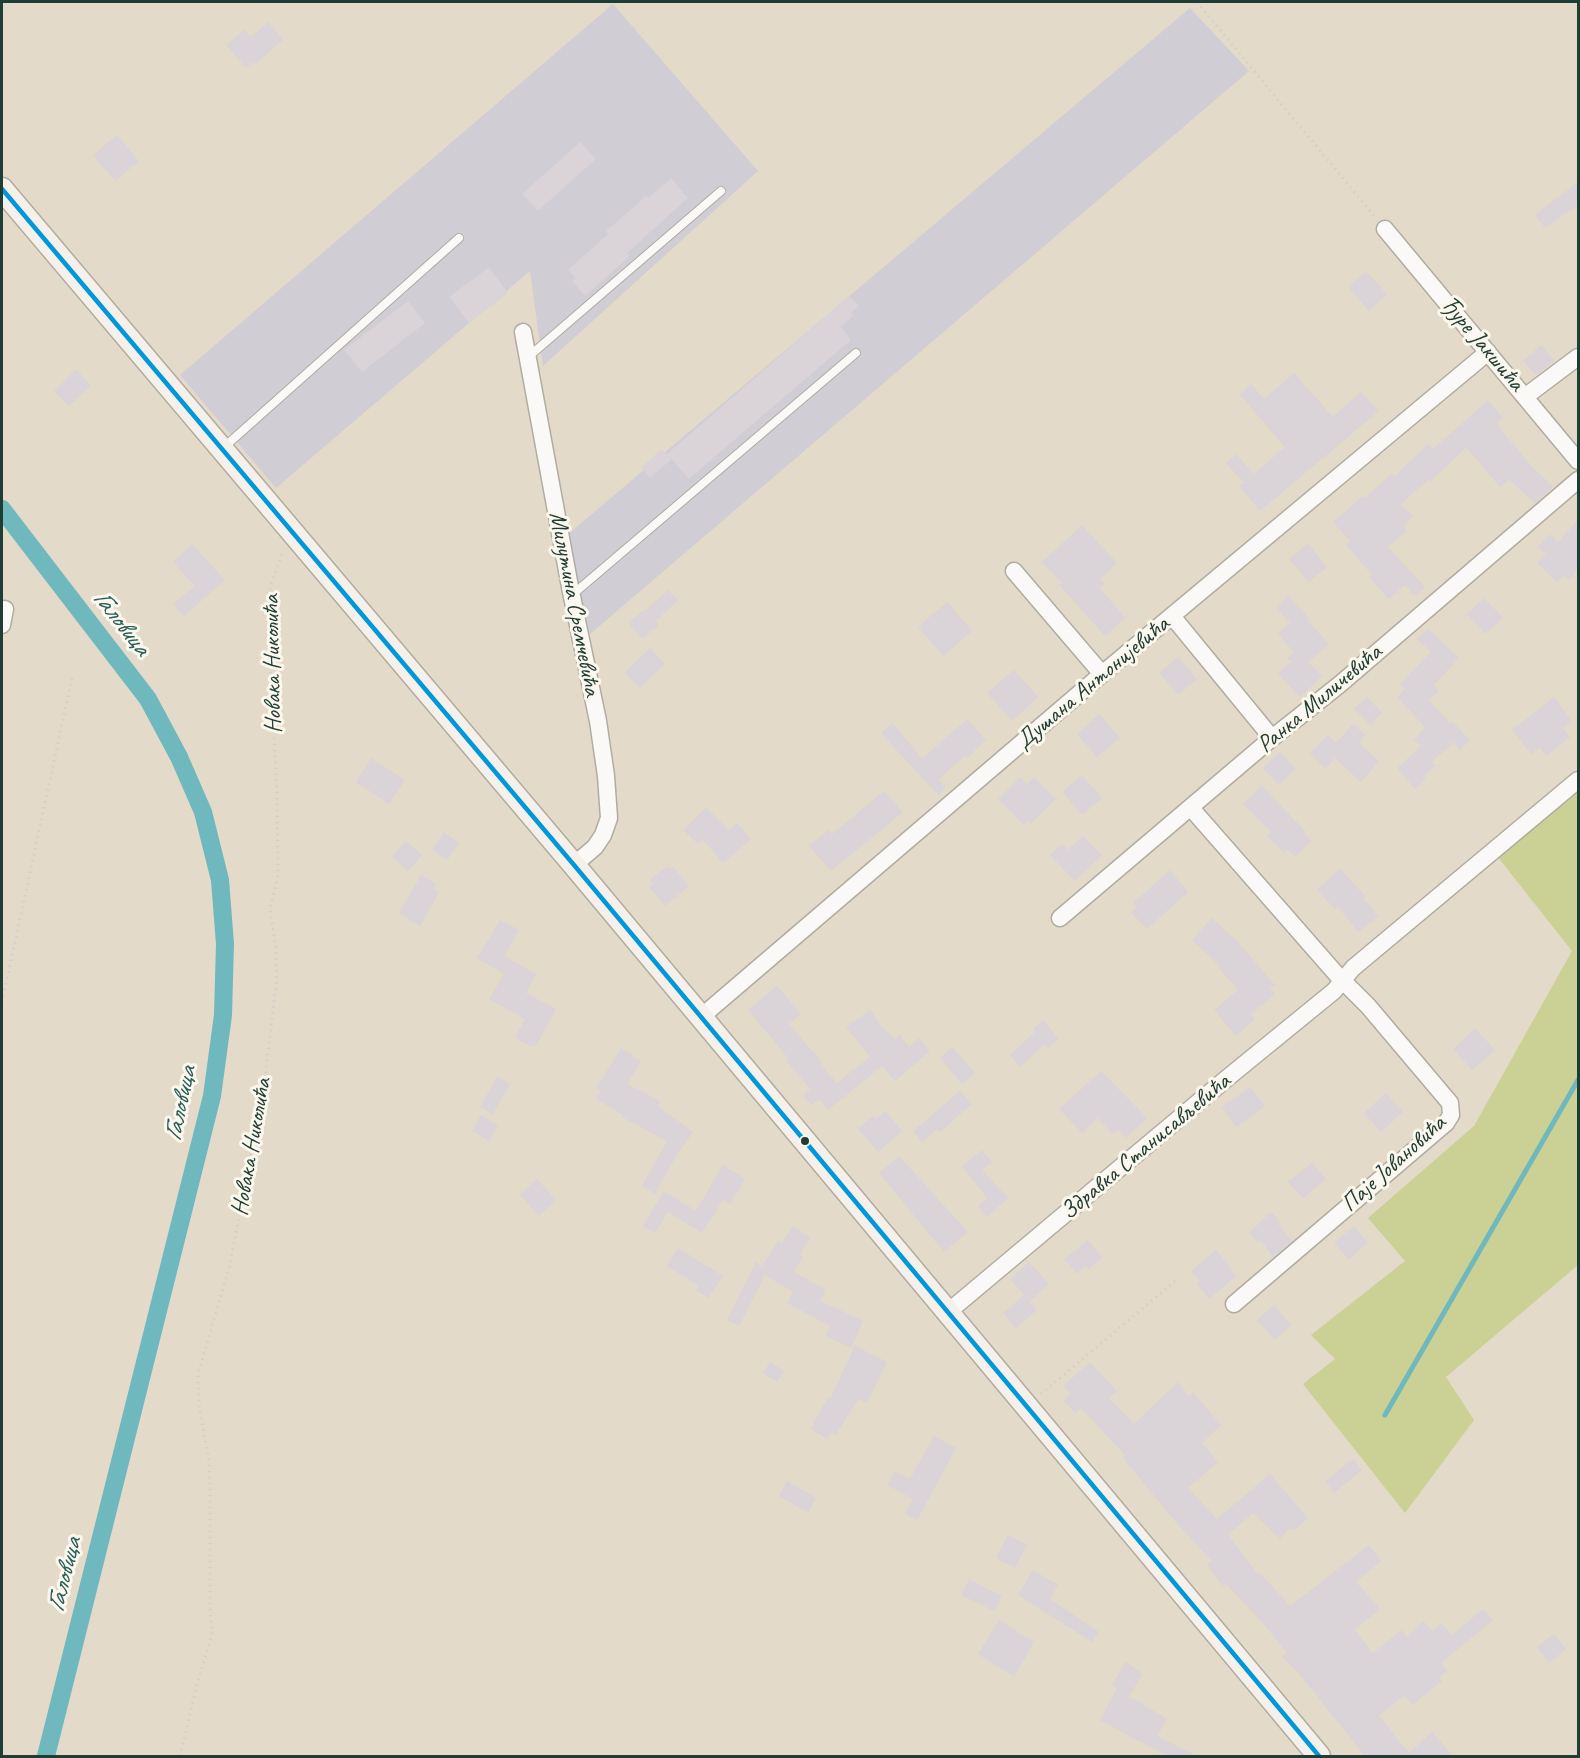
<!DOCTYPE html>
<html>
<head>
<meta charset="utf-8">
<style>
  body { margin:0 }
  #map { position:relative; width:1580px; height:1758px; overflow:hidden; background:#e4dac9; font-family:Caveat,sans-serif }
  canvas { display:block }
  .frame { position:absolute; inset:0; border:3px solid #1f3d34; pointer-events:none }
</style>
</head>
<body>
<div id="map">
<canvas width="1580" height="1758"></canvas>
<div class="frame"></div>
</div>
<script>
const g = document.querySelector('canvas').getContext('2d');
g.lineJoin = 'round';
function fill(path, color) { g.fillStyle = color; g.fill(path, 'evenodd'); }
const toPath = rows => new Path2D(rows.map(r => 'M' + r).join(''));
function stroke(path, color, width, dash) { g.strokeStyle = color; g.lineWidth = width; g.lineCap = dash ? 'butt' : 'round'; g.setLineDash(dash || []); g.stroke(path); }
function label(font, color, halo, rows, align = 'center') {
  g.font = font + ' Caveat,sans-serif'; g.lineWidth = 6; g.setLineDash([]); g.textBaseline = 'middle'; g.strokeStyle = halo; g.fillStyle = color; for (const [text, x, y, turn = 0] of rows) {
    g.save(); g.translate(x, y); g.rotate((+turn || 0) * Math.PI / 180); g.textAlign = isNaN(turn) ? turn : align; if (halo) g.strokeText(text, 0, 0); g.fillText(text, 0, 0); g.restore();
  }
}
const industrial = toPath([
  [613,4,758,171,543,366,530,271,276,488,180,375],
  [1190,8,1249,71,590,634,567,535]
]);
const green = toPath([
  [1578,793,1578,1265,1446,1377,1474,1420,1405,1513,1303,1384,1335,1359,1311,1335,1405,1261,1368,1218,1474,1126,1572,951,1497,856]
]);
const stream = toPath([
  [1385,1415,1578,1080]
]);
const canal = toPath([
  [2,509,148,699,179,757,203,812,220,880,225,944,223,1015,212,1096,46,1756]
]);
const building = toPath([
  [268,22,283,40,255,64,253,62,246,68,226,45,244,30,251,37],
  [117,135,139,161,115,181,93,155],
  [580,142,596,159,538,211,522,194],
  [671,178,688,198,627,253,630,256,585,296,572,281,575,278,568,270,608,234,606,231,646,196,648,198],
  [1578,182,1578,205,1545,228,1535,215],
  [489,267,508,293,469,323,449,297],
  [1366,271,1387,294,1369,311,1348,287],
  [849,296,859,306,851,313,854,315,841,327,851,340,689,479,667,454],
  [408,301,425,323,362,372,344,350],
  [1541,345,1555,361,1536,375,1523,361],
  [76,369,91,386,69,406,54,391],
  [1294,373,1333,417,1361,392,1379,411,1260,511,1239,486,1244,483,1226,463,1236,454,1254,474,1285,447,1240,395,1251,384,1264,399],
  [1488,400,1503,418,1497,423,1500,429,1535,470,1554,487,1535,503,1509,480,1500,487,1466,447,1430,482,1428,480,1400,505,1413,516,1404,527,1407,531,1388,547,1425,587,1415,596,1405,585,1389,599,1369,577,1372,575,1346,545,1350,541,1333,522,1363,496,1365,498,1392,473,1395,476,1428,444,1433,449],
  [662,449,672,459,650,478,641,467],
  [1578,520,1578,570,1569,580,1564,575,1557,582,1537,563,1546,554,1538,547,1550,534,1558,542],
  [1082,525,1117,563,1100,579,1105,584,1100,588,1125,618,1105,636,1059,585,1062,583,1042,562],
  [1308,543,1327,567,1309,582,1289,559],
  [192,544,225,580,184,616,173,604,195,586,173,562],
  [668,590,678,600,656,621,659,625,642,639,628,623,645,609,646,610],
  [1288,596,1309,618,1307,620,1329,644,1308,662,1322,676,1300,697,1278,674,1291,661,1287,658,1294,652,1278,634,1290,623,1276,608],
  [1484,598,1503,618,1485,634,1467,614],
  [947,602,972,631,943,656,918,627],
  [1428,629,1459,658,1434,685,1439,691,1429,700,1450,723,1452,721,1470,740,1460,750,1454,742,1432,762,1436,765,1424,776,1426,779,1415,789,1397,768,1421,746,1414,740,1425,727,1397,697,1405,689,1400,684,1431,652,1417,639],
  [650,648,665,664,639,688,625,672],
  [1178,657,1197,679,1178,695,1159,673],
  [1014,670,1038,697,1012,721,987,693],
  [1367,697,1382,713,1370,725,1354,709],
  [1554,697,1572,721,1563,728,1570,737,1546,756,1540,747,1531,754,1512,730],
  [1099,714,1120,738,1097,757,1077,734],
  [967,719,986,740,967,758,965,756,939,779,946,788,938,795,881,733,893,723,922,759],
  [1353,724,1365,735,1359,743,1379,761,1361,782,1335,758,1325,769,1310,753,1328,735,1336,743],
  [1280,752,1296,769,1278,785,1263,768],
  [371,758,405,780,389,804,356,782],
  [1082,775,1102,798,1082,815,1062,792],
  [1020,777,1027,784,1034,777,1056,799,1031,824,1029,821,1024,825,998,799],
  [1262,786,1306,832,1304,834,1311,841,1295,857,1288,850,1284,853,1267,836,1271,832,1243,804],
  [884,791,903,812,831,871,809,846,828,830,832,834],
  [706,807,729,830,737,823,751,839,723,863,702,839,698,844,683,830],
  [444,832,459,843,447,860,432,850],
  [1083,836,1102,855,1075,881,1050,855,1062,844,1068,850],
  [406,841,422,855,408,871,392,857],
  [667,866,670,869,673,867,689,886,665,906,649,887,653,884,650,880],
  [1340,869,1366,897,1364,899,1378,916,1358,932,1338,907,1335,909,1317,890],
  [1170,870,1188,892,1147,929,1131,913,1137,907,1133,903],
  [421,875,436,884,433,889,439,892,420,926,399,913],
  [1212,918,1238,942,1275,985,1270,988,1275,995,1251,1014,1255,1019,1236,1036,1214,1010,1238,990,1218,967,1220,966,1192,940],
  [500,920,519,930,504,956,536,974,526,993,556,1009,536,1046,530,1046,515,1038,525,1019,489,999,504,974,477,958],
  [777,986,801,1014,789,1024,822,1062,820,1064,837,1083,870,1057,846,1027,870,1010,881,1026,895,1039,900,1035,909,1047,919,1038,930,1051,895,1081,882,1066,828,1110,819,1099,812,1105,803,1096,810,1089,786,1060,788,1058,748,1010],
  [1043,1020,1059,1039,1048,1048,1045,1044,1020,1067,1010,1055,1035,1032,1033,1029],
  [1475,1029,1495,1050,1472,1070,1453,1049],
  [952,1047,975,1073,962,1084,940,1058],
  [621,1048,641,1061,627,1084,660,1101,658,1106,693,1132,676,1156,655,1194,642,1186,667,1141,622,1117,623,1115,596,1099,601,1091,596,1088],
  [1101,1071,1147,1118,1126,1138,1118,1129,1113,1134,1097,1118,1082,1133,1059,1109],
  [497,1077,510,1084,493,1114,480,1107],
  [1250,1087,1265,1106,1236,1127,1222,1107],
  [960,1091,972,1104,940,1132,937,1129,922,1142,913,1131],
  [1386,1093,1403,1112,1381,1132,1364,1113],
  [885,1111,902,1131,878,1152,858,1129,873,1116,876,1119],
  [481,1115,498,1125,489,1141,472,1131],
  [982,1150,992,1162,982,1170,1008,1198,987,1217,978,1206,987,1198,962,1166],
  [899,1156,968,1232,944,1252,879,1173],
  [1312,1163,1326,1179,1303,1198,1288,1182],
  [723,1165,745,1179,730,1204,723,1199,710,1222,709,1221,702,1233,668,1212,655,1233,643,1226,664,1191,696,1211],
  [537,1179,556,1200,539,1216,520,1195],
  [1271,1212,1280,1222,1278,1224,1292,1241,1273,1257,1261,1240,1258,1242,1249,1233],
  [793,1226,810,1237,800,1254,803,1257,794,1272,826,1290,820,1301,863,1321,851,1348,826,1336,830,1326,787,1303,793,1292,765,1275,739,1326,727,1320,756,1262,762,1266,778,1241,782,1243],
  [1354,1226,1368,1243,1349,1259,1334,1243],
  [1088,1240,1102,1258,1089,1269,1086,1266,1077,1274,1064,1259],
  [678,1248,723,1276,708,1298,696,1290,699,1286,667,1266],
  [1216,1250,1232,1269,1231,1270,1236,1276,1209,1299,1197,1284,1200,1281,1191,1271],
  [1029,1262,1049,1284,1030,1301,1010,1279],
  [1024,1295,1037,1310,1016,1328,1003,1313],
  [1274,1305,1291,1325,1275,1340,1257,1320],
  [855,1346,887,1362,867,1403,858,1399,836,1435,832,1432,827,1439,811,1429,814,1424,813,1423,828,1398,830,1399],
  [770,1362,784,1371,777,1382,763,1373],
  [1090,1362,1117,1391,1109,1398,1134,1424,1178,1382,1189,1396,1193,1392,1221,1425,1202,1443,1218,1462,1188,1488,1217,1519,1270,1474,1308,1518,1293,1531,1290,1528,1280,1539,1253,1513,1228,1535,1258,1574,1260,1573,1290,1606,1369,1545,1381,1561,1356,1582,1380,1609,1355,1630,1373,1653,1401,1630,1407,1637,1423,1621,1433,1631,1441,1623,1452,1635,1483,1609,1493,1620,1441,1663,1447,1671,1439,1677,1442,1681,1412,1705,1404,1695,1379,1716,1409,1753,1432,1732,1453,1756,1365,1756,1300,1675,1282,1657,1287,1653,1262,1622,1226,1584,1223,1586,1207,1565,1212,1561,1179,1526,1123,1458,1125,1455,1081,1408,1075,1413,1064,1401,1071,1394,1063,1386],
  [934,1436,956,1448,917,1520,905,1514,913,1499,887,1485,895,1471,910,1479],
  [1353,1459,1362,1470,1334,1493,1325,1481],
  [787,1481,816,1498,808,1513,779,1496],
  [1008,1535,1027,1545,1015,1568,996,1558],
  [1033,1570,1058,1585,1050,1599,1099,1632,1092,1642,1018,1595],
  [969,1579,1002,1596,994,1611,961,1595],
  [999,1620,1034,1642,1014,1677,978,1654],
  [1554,1634,1566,1649,1549,1663,1537,1647],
  [1126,1662,1143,1674,1129,1696,1167,1719,1157,1736,1197,1756,1167,1756,1100,1720,1117,1688,1112,1685]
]);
const path = toPath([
  [1197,2,1374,216],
  [864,345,910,302,1130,111],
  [2,1002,72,678],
  [1041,1394,1175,1281],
  [180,1756,197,1684,212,1635,210,1609,210,1487,209,1461,199,1405,198,1374,229,1268,256,1131,263,1095,277,976,276,951,270,909,278,875,277,792,267,610,271,584,283,551]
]);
const service = toPath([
  [527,358,721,191],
  [222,449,459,238],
  [572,595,856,353]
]);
const minor = toPath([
  [1385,229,1578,461],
  [523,332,570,587,598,721,606,776,609,818,603,835,595,847,574,865],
  [1526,396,1578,357],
  [1014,571,1102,674],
  [1172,616,1272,738],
  [2,625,5,609],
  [1191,808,1338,976,1368,1006,1450,1103,1451,1115,1446,1123,1234,1304],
  [1060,918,1272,738,1339,685,1578,480],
  [701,1017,1102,674,1488,352],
  [948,1312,1226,1079,1334,991,1353,968,1578,780]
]);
const secondary = toPath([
  [2,189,574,865,1319,1756]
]);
const bus1 = toPath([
  [2,189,574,865,1319,1756]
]);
const markers = [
  [805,1141,5,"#1f3d34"]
];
const streetNames = [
  ["Ђуре Јакшића",1482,344,50],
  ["Милутина Сремчевића",574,604,79],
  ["Новака Николића",273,664,-91],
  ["Душана Антонијевића",1093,683,-40],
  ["Ранка Миличевића",1320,699,-40],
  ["Новака Николића",252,1147,-80],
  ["Здравка Станисављевића",1146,1147,-40],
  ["Паје Јовановића",1394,1164,-42]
];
const waterNames = [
  ["Галовица",121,623,52],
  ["Галовица",181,1104,-78],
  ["Галовица",65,1575,-76]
];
fill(industrial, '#d0cdd4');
fill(green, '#cbd094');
stroke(stream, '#6eb8be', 5);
stroke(canal, '#6eb8be', 18);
fill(building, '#dad3d7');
stroke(service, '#afaca0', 10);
stroke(minor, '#afaca0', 19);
stroke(secondary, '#afaca0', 25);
stroke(path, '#d1d0cc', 3, [1.5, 4.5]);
stroke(service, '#fbf9f7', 8);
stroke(minor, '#fbf9f7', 16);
stroke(secondary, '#f5f0e9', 22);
stroke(bus1, '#0098da', 4.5);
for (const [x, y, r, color] of markers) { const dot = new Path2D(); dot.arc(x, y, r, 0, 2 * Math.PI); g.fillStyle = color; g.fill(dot); stroke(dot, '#fbf7ec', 2); }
label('24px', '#1f3d34', '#fbf7ec', streetNames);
label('italic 26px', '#275e5c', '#fbf7ec', waterNames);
</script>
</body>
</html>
